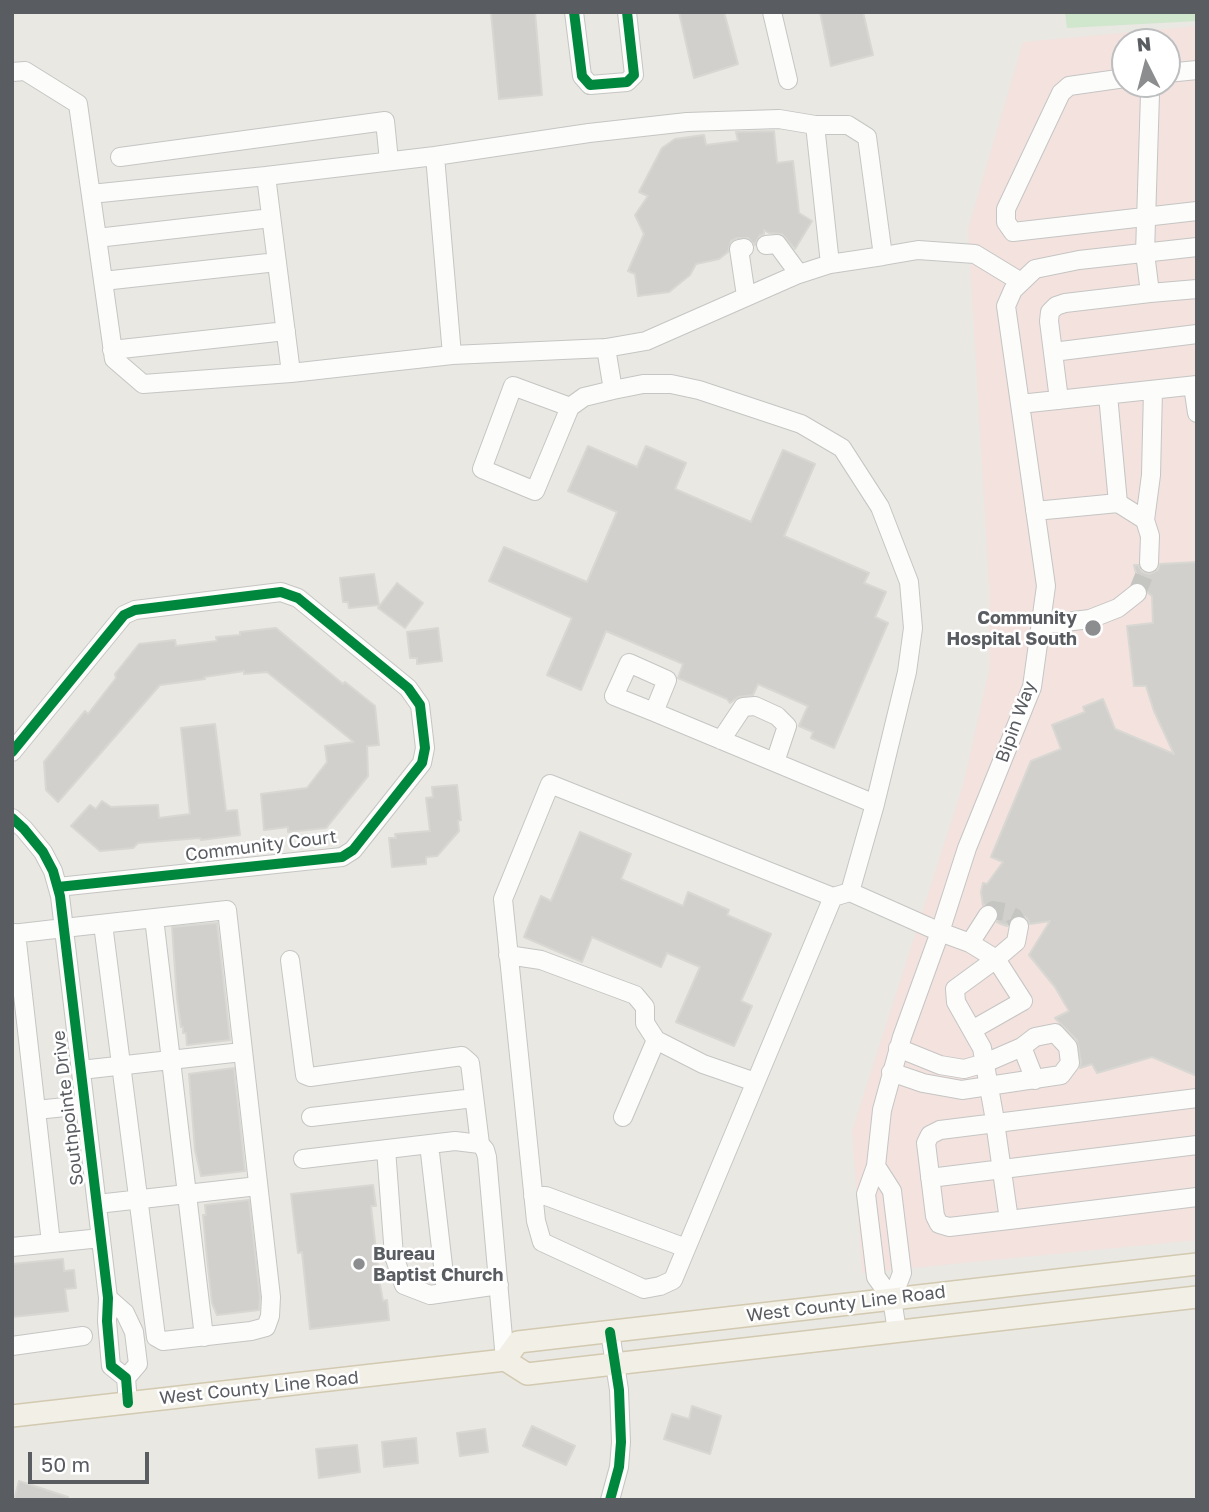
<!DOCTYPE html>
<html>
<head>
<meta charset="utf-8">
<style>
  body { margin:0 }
  #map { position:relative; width:1209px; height:1512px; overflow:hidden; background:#e9e8e3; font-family:"Golos Text",sans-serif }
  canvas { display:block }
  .frame { position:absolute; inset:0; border:14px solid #595c61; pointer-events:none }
  .north { position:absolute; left:1111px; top:28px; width:70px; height:70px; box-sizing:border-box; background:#fff; border:2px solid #bdbec0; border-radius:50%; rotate:354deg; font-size:19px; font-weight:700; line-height:28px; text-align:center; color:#595c61 }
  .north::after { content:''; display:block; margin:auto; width:24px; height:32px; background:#8b8d8e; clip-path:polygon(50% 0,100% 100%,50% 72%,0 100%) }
  .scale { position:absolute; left:28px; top:1452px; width:121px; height:32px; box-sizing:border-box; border:4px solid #595c61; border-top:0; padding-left:9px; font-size:21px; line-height:24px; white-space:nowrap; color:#595c61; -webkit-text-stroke:5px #fff; paint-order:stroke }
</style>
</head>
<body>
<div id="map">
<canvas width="1209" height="1512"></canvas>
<div class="frame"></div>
<div class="north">N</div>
<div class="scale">50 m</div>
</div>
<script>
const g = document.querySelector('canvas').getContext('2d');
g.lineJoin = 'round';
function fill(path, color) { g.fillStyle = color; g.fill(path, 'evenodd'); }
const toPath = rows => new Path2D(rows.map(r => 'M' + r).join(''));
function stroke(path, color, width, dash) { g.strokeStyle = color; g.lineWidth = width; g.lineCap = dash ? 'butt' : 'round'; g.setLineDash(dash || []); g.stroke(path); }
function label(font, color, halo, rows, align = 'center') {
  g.font = font + ' "Golos Text",sans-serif'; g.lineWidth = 5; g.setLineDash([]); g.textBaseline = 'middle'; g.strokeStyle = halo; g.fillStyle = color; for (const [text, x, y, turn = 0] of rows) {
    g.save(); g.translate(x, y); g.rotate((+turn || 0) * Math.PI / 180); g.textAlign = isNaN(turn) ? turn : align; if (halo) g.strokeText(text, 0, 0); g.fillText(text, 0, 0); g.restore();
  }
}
const medical = toPath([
  [1197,26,1197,1240,862,1273,852,1131,963,785,989,671,989,586,968,229,1023,42],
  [1125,42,1167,42,1167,84,1125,84]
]);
const green = toPath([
  [1065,12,1197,12,1197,21,1067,28]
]);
const building = toPath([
  [491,12,535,12,542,95,499,99,491,12],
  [679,12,724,12,738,64,694,78,679,12],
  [820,12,863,12,873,55,831,66,820,12],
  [774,131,777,163,793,161,799,213,812,221,795,249,782,234,769,233,764,230,764,234,759,236,755,245,748,238,737,238,731,241,728,252,719,259,696,264,690,275,669,292,638,296,635,274,628,271,644,234,635,215,648,196,639,192,662,148,675,139,704,135,706,145,738,141,736,132,774,131],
  [588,446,637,467,646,446,686,463,675,489,751,522,783,450,815,464,784,536,869,573,864,583,886,592,875,617,888,623,834,748,811,738,813,732,799,726,808,706,758,684,753,695,738,697,730,703,727,699,678,678,683,664,606,631,581,690,547,675,572,618,489,581,504,547,587,582,617,512,568,491,588,446],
  [1197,562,1197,1076,1152,1057,1097,1073,1092,1064,1080,1068,1081,1062,1077,1040,1055,1018,1069,1011,1055,987,1029,955,1050,921,1030,924,1027,918,1020,915,1011,918,1007,926,1001,924,997,922,999,916,998,909,989,904,983,905,981,892,983,883,987,884,1003,862,991,857,1031,761,1061,749,1052,725,1085,712,1083,707,1103,699,1115,729,1174,754,1154,711,1146,686,1134,686,1127,626,1153,623,1152,596,1148,593,1145,585,1138,582,1134,565,1138,565,1142,572,1149,574,1158,570,1160,564,1197,562],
  [374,574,379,605,349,608,348,602,343,602,340,578,374,574],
  [397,583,423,603,405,628,378,608,397,583],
  [276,628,343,684,345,682,375,706,379,745,367,746,368,776,326,828,288,832,288,827,264,830,261,794,307,788,327,762,325,746,354,742,267,672,244,674,244,671,204,677,205,679,160,685,58,802,46,790,44,762,85,711,88,714,116,678,115,674,139,644,175,640,176,646,217,641,216,637,240,635,240,632,276,628],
  [438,628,442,661,417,664,417,658,410,658,407,632,438,628],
  [215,724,226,811,237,810,240,835,201,840,200,838,138,843,133,848,100,851,71,826,90,805,96,809,102,801,111,807,158,805,159,818,190,814,181,728,215,724],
  [457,785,461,820,458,821,459,831,437,856,426,857,426,864,392,867,389,838,396,838,395,834,430,831,426,798,433,797,432,787,457,785],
  [580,832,631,854,621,879,683,906,688,892,729,910,727,915,771,934,741,1001,752,1006,734,1046,676,1022,700,967,667,953,661,967,592,937,582,962,524,937,541,896,551,901,580,832],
  [217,923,230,1040,187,1045,186,1033,183,1033,183,1027,181,1027,177,998,172,927,217,923],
  [234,1068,245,1171,201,1176,195,1150,189,1074,234,1068],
  [373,1185,376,1206,371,1206,380,1285,383,1301,387,1300,389,1320,310,1329,302,1252,298,1253,291,1194,373,1185],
  [249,1200,260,1297,259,1310,217,1315,212,1303,206,1249,203,1215,206,1215,205,1205,249,1200],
  [63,1259,64,1271,74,1270,76,1288,65,1289,68,1311,12,1317,12,1264,63,1259],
  [692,1406,721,1416,710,1454,664,1439,672,1414,689,1419,692,1406],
  [532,1426,575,1446,566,1465,523,1446,532,1426],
  [485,1429,488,1452,460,1456,457,1433,485,1429],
  [416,1438,418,1463,384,1467,382,1442,416,1438],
  [357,1445,360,1472,319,1478,316,1449,357,1445],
  [19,1481,68,1497,68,1500,14,1500,19,1481]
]);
const minorTunnel = toPath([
  [1137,593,1149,563],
  [988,915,993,910,1004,912,1014,917,1019,926]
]);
const minor = toPath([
  [574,12,582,76,590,85,627,82,634,75,627,12],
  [772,12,788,80],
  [12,72,25,71,78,104,97,238,114,359,143,384,291,373,266,176,91,194],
  [1167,73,1197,70],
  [1125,78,1069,86,1061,93,1006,209,1006,222,1013,232,1197,211],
  [815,125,830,264],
  [435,156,589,133,687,122,779,119,815,125,848,125,867,137,883,256,918,250,975,254,1021,282],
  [120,157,385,121,389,161],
  [266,176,435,156,452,355,291,373],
  [97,238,271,218],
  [766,245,777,244,799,274],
  [744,248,739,249,746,296],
  [103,281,277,262],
  [1150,293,1197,289],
  [606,348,613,390],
  [112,350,286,331],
  [1053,352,1197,334],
  [452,355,606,348,646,341,796,275,830,264,883,256],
  [1193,386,1197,413],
  [1108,395,1118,503],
  [1059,400,1049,321,1050,312,1056,306,1065,303,1150,293,1145,253,1150,94,1153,84],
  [1020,404,1197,385],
  [570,407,513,386,482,469,535,491,570,407,584,397,613,390,643,384,671,384,699,390,801,424,842,448,880,507,909,582,913,628,907,672,875,804,850,892],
  [1035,511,1118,503,1145,520,1150,536,1149,563],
  [1145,520,1151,475,1153,390],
  [1040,625,1090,619,1118,608,1137,593],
  [654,712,667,680,629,663,614,696,654,712,875,804],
  [721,740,743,707,755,706,777,716,787,726,775,762],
  [12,752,124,615,135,610,281,592,298,598,408,688,420,705,425,748,422,763,353,850,342,857,58,887],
  [12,818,24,829,43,852,53,871,60,896,108,1298,107,1321,111,1366,126,1378,128,1403],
  [833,897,673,1280,660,1286,644,1289,542,1242,536,1221,503,899,550,784,833,897,850,892,940,932,970,943,996,959,955,989,956,1002,982,1048,994,1115,1009,1220,1197,1197],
  [154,918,204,1337],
  [16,933,51,1243],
  [12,934,64,928,227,910,271,1297,270,1316,266,1327,251,1331,163,1341,156,1337,103,924],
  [970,943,988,915],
  [508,955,541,960,635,995,645,1007,645,1023,656,1040,703,1064,755,1082],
  [290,960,305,1075,310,1077,462,1056,470,1063,480,1144],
  [972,1030,1023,1001,996,959,1016,942,1019,926],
  [1022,1047,1035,1080],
  [81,1070,242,1052],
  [891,1072,923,1083,962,1090,1061,1075,1070,1063,1068,1047,1055,1033,1035,1037,1022,1047,985,1063,964,1069,940,1065,898,1048],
  [36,1110,85,1105],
  [311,1117,474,1098],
  [623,1117,656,1040],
  [429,1144,446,1292],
  [386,1149,394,1256,404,1285,430,1295,499,1285],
  [303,1159,455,1141,480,1144,485,1150,487,1157,505,1360],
  [876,1166,892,1191,902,1273,892,1299],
  [930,1178,1197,1145],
  [533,1196,546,1196,686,1248],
  [97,1204,258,1186],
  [1009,1220,949,1227,939,1224,935,1216,926,1143,930,1135,940,1130,1197,1098],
  [12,1247,101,1238],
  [108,1298,125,1313,134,1332,138,1364,126,1378],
  [897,1331,892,1299,876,1277,866,1194,876,1166,882,1110,902,1037,940,932,967,848,1032,687,1046,586,1006,306,1013,290,1035,269,1079,260,1197,247],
  [12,1346,83,1336],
  [610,1500,619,1467,621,1442,619,1390,610,1332]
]);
const major = toPath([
  [505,1360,518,1342,1197,1264],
  [12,1416,505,1360,527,1374,1197,1297]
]);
const cycleway = toPath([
  [574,12,582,76,590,85,627,82,634,75,627,12],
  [12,752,124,615,135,610,281,592,298,598,408,688,420,705,425,748,422,763,353,850,342,857,58,887],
  [12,818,24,829,43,852,53,871,60,896,108,1298,107,1321,111,1366,126,1378,128,1403],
  [610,1500,619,1467,621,1442,619,1390,610,1332]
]);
const markers = [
  [1093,628,9,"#8b8d8e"],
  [359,1264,7,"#8b8d8e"]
];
const poiNames = [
  ["Community",1077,618],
  ["Hospital South",1077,639],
  ["Bureau",373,1254,"left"],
  ["Baptist Church",373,1275,"left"]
];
const streetNames = [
  ["Bipin Way",1016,722,-70],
  ["Community Court",261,846,-7],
  ["Southpointe Drive",68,1108,-97],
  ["West County Line Road",846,1304,-7],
  ["West County Line Road",259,1388,-6]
];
fill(medical, '#f3e2de');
fill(green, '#d0e6cd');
fill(building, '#d1d0cd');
stroke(building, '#d8d7d2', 2);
stroke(minorTunnel, '#c5c5c2', 18, [18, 9]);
stroke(minor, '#c5c5c4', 20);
stroke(major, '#d2c9b0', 24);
stroke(minor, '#fcfcfb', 18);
stroke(major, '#f2f0e6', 21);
stroke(cycleway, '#00873e', 10);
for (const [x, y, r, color] of markers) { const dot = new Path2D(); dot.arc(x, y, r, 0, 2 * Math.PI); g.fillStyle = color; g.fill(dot); stroke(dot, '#fff', 2.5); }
label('bold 18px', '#595c61', '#fff', poiNames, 'right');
label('18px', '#595c61', '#fff', streetNames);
</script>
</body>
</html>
